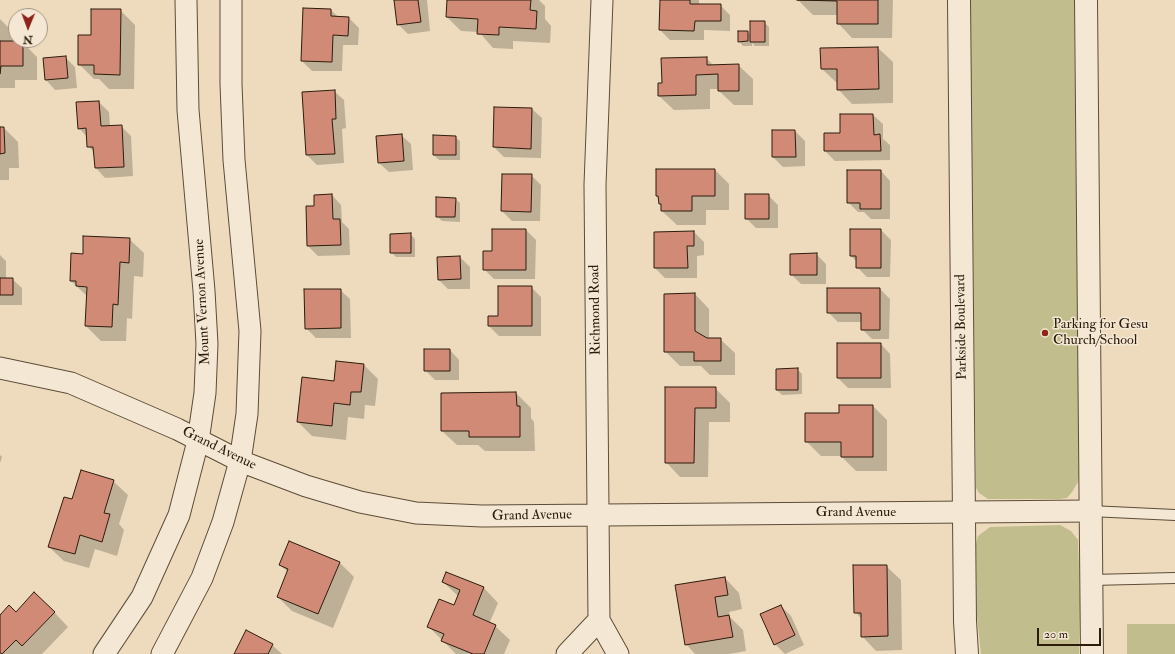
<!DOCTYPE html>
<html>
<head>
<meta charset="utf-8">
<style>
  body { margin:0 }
  #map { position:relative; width:1175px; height:654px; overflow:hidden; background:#eedbbd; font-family:"IM FELL Double Pica",serif }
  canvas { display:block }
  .north { position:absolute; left:8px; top:8px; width:40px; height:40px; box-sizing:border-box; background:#f4e8d4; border:1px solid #a49684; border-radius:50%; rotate:181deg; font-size:11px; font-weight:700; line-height:16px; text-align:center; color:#2c1c0c }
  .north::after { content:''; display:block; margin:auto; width:14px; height:18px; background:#8f2418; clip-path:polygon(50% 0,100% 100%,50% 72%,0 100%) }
  .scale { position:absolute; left:1037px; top:628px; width:64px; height:18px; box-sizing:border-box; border:2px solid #2c1c0c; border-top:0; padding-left:5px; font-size:12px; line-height:14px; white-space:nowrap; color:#2c1c0c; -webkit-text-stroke:3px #f4e8d4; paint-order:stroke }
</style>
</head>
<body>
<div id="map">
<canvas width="1175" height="654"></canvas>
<div class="north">N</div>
<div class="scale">20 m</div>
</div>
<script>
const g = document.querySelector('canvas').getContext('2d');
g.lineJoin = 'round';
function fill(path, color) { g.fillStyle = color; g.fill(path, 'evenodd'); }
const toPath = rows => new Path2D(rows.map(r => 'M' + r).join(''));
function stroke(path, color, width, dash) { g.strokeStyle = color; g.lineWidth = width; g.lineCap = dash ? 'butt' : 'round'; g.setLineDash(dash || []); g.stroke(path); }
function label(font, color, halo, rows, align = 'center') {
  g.font = font + ' "IM FELL Double Pica",serif'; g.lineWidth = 3; g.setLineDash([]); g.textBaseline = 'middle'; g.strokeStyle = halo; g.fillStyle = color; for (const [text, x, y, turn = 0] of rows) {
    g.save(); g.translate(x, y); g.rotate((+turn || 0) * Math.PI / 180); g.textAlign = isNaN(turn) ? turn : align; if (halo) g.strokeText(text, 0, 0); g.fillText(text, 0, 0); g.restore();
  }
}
const green = toPath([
  [970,0,1074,0,1079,475,1078,482,1072,492,1067,498,1059,499,988,499,979,493,976,488],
  [1060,525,1071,531,1078,540,1080,602,1079,654,981,654,977,617,976,544,978,536,990,527],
  [1127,624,1175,624,1175,654,1127,654]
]);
const shadow = toPath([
  [395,0,427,0,430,31,408,34,398,24],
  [448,0,539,0,545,6,545,19,551,26,550,43,513,41,513,49,493,48,479,32,461,31,447,17],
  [661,0,699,0,699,5,720,5,730,15,730,31,704,30,704,40,670,40,660,30],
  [798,0,893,0,892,38,852,38,838,23,838,15,813,15],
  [120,10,135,25,134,89,109,89,99,79,94,79,79,64,92,36],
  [331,10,338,17,349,18,359,28,358,45,343,45,342,71,312,71,302,61],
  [0,19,13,32,14,42,22,42,37,57,37,80,15,80,15,88,0,88],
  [764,22,769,27,769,46,755,46,752,43,752,46,743,46,739,41,748,32,751,35],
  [878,48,893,62,893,103,852,104,838,89,838,84,822,69,821,49],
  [65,57,75,67,77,88,55,90,46,80],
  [706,58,714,66,738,65,753,79,753,105,734,105,719,91,719,89,710,89,710,109,674,110,659,96,663,84],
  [334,91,344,100,346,128,342,129,344,163,317,165,307,155],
  [99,102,109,112,110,126,121,126,131,136,133,176,105,178,96,168,95,153,88,146,87,137,79,128],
  [495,108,532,109,542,118,541,158,504,157,494,147],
  [873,115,883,124,883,139,890,145,890,160,835,161,825,151,825,134,841,134],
  [0,128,4,128,18,142,19,168,9,168,9,180,0,180],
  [795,131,805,141,805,166,783,167,773,157],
  [401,135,411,144,413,170,389,172,379,163],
  [455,137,460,141,460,160,439,160,434,155],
  [715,170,729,184,729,210,706,210,706,225,677,225,662,211,662,207,657,196],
  [881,171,890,181,890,219,871,219,864,212,858,212,848,202],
  [531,175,541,185,540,221,512,221,502,211],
  [332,195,341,205,342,222,349,229,350,255,318,256,308,246,315,207],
  [768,195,778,205,778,228,756,228,746,218],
  [455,199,460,203,460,222,442,221,437,216],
  [526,230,536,240,535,279,494,279,484,269,493,252],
  [881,230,891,240,890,277,867,277,857,267,857,262,851,256],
  [694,232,704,242,704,255,697,256,697,278,665,278,655,268],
  [410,234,415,239,415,257,396,257,391,252],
  [129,239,144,253,143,277,134,276,132,319,127,318,126,341,101,341,86,326,88,297,71,281,84,255],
  [816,254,826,264,826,284,801,284,791,274],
  [0,255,6,261,6,279,12,279,22,288,22,305,0,305],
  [460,257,470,267,470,289,448,289,439,280],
  [531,287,541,297,541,336,499,336,489,326],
  [880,289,890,299,889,339,872,339,862,329,862,322,838,322,828,312],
  [340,290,350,299,351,338,316,338,306,328],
  [695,294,709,309,709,339,720,339,735,353,735,375,710,375,701,366,680,366,665,351],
  [881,344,890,354,891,388,848,388,838,378],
  [450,350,459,360,459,380,435,380,425,370],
  [364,365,378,379,375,406,365,405,364,419,348,417,346,440,312,436,298,422,335,382],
  [797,369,802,374,802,394,782,395,777,390,777,370],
  [666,388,715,388,730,403,730,422,709,422,708,477,680,477,666,462],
  [516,393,531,408,531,418,534,422,535,451,485,451,478,445,457,445,442,431],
  [873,406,887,420,887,471,856,471,841,456,821,456,806,441,840,414],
  [0,455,2,457,0,463],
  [113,481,128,495,119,524,124,530,117,556,95,549,89,568,64,561,49,547,73,500],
  [339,562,354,577,333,628,292,611,278,597,288,572,280,565],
  [886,566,901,580,902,650,876,651,862,636,862,619,855,612],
  [447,573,484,588,498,603,489,624,495,626,510,640,504,654,456,654,428,626,455,606,458,596,443,582],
  [725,578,739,593,742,609,729,612,730,617,743,630,746,651,729,654,695,654,686,644],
  [781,606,791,616,804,645,785,654,775,644],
  [54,612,68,627,42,654,2,654,0,652,0,616,16,613],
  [272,645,282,654,235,654]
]);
const building = toPath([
  [394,0,418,0,421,22,397,25,394,0],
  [447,0,531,0,530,10,537,11,536,29,499,27,499,35,477,34,478,19,446,17,447,0],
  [660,0,690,0,690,4,721,4,721,21,695,21,694,31,659,30,660,0],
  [797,0,878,0,878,24,837,24,837,1,797,0],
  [303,8,331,9,331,16,349,17,348,36,333,35,332,62,301,61,303,8],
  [91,9,121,9,120,75,94,74,94,65,78,65,78,35,91,35,91,9],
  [750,21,765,21,765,42,750,42,750,21],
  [738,31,748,31,748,41,738,42,738,31],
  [0,41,23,41,23,66,1,66,0,74,0,41],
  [878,47,879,89,837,90,837,69,821,69,820,48,878,47],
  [66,56,68,78,45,80,43,58,66,56],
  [707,57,707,65,739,64,739,91,718,91,718,74,696,75,696,95,658,96,658,83,662,83,661,58,707,57],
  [335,90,336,119,332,119,335,154,306,155,302,92,335,90],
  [99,101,101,126,122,125,124,167,95,168,93,147,87,147,86,128,78,129,76,102,99,101],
  [494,107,532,108,531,149,493,147,494,107],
  [840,114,873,114,874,135,880,134,881,151,824,151,824,133,840,133,840,114],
  [0,127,4,127,5,153,0,154,0,127],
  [772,130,795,130,796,157,772,157,772,130],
  [402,134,404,161,378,163,376,136,402,134],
  [433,135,456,136,456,155,433,155,433,135],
  [656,169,715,169,715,196,692,196,692,211,661,211,661,204,659,204,658,196,656,196,656,169],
  [847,170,881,170,881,209,860,209,860,203,847,203,847,170],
  [502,174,532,174,531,212,501,211,502,174],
  [332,194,333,219,340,219,341,245,307,246,306,206,314,206,314,195,332,194],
  [745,194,769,194,769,219,745,219,745,194],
  [436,197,456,198,455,217,436,217,436,197],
  [492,229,526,229,526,270,483,270,483,251,492,251,492,229],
  [850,229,881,229,881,268,856,268,856,256,850,256,850,229],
  [694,231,694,246,687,246,688,268,654,268,654,232,694,231],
  [411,233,411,253,390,253,390,234,411,233],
  [83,236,130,238,129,263,120,262,118,305,113,304,112,327,85,326,87,287,76,286,76,281,70,281,71,253,83,254,83,236],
  [817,253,817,275,790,275,790,254,817,253],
  [460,256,461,279,438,280,437,257,460,256],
  [0,278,13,278,13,295,0,295,0,278],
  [498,286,532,286,532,326,488,326,488,316,498,316,498,286],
  [827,288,880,288,880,330,861,330,861,313,827,313,827,288],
  [304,289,341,289,341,328,305,329,304,289],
  [695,293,695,331,707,338,721,338,721,361,694,361,694,352,664,352,664,294,695,293],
  [837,343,881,343,881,378,837,378,837,343],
  [424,349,450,349,450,371,424,371,424,349],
  [336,361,364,364,361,392,351,392,350,405,334,403,332,426,297,422,302,377,334,381,336,361],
  [798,368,798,390,776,390,776,369,798,368],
  [665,387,716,387,716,408,695,408,694,463,665,463,665,387],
  [516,392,517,406,520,406,520,437,469,437,469,431,441,431,441,393,516,392],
  [839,405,873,405,873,457,841,457,841,442,805,442,805,413,839,413,839,405],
  [81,470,114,480,104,513,110,514,102,542,80,535,75,554,48,547,64,497,72,499,81,470],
  [289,541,340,562,318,614,277,597,288,569,279,565,289,541],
  [853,565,887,565,888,636,861,637,861,613,854,613,853,565],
  [446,572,484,587,473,615,496,625,484,654,473,654,441,641,444,634,427,627,439,599,454,605,460,590,442,582,446,572],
  [725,577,728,595,715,597,718,617,729,615,733,637,685,645,675,585,725,577],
  [34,592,55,612,22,646,16,640,2,654,0,653,0,615,9,605,16,612,34,592],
  [781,605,795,635,774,645,760,614,781,605],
  [246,630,273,644,268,654,234,654,246,630]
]);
const service = toPath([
  [1090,511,1175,515],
  [1091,580,1175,578]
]);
const minor = toPath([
  [0,368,71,383,177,429,240,461,306,486,360,502,416,513,482,516,1090,511],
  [599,620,618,654],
  [104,654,142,597,179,515,198,441,205,393,207,344,204,291,188,110,186,0],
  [162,654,202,578,223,522,240,461,247,414,250,331,234,160,231,84,231,0],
  [567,654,599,620,595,185,602,0]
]);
const tertiary = toPath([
  [959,0,965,621,967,654],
  [1086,0,1092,654]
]);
const markers = [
  [1045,333,4,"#8f2418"]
];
const streetNames = [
  ["Mount Vernon Avenue",203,302,-93],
  ["Richmond Road",596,310,-91],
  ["Parkside Boulevard",962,327,-91],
  ["Grand Avenue",219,449,26],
  ["Grand Avenue",856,513],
  ["Grand Avenue",532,516,-1]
];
const poiNames = [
  ["Parking for Gesu",1053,325],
  ["Church/School",1053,341]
];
fill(green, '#c1bd8c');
fill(shadow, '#0003');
fill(building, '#d08a76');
stroke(building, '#2c1c0c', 1);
stroke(service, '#5c4c38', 12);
stroke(minor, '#5c4c38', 23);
stroke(tertiary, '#5c4c38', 24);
stroke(service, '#f4e8d4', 10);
stroke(minor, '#f4e8d4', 21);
stroke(tertiary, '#f4e8d4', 22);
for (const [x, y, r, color] of markers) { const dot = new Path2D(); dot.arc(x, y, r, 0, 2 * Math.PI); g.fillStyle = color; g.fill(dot); stroke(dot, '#f4e8d4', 1.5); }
label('14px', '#2c1c0c', '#f4e8d4', streetNames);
label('14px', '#2c1c0c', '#f4e8d4', poiNames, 'left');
</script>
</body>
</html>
